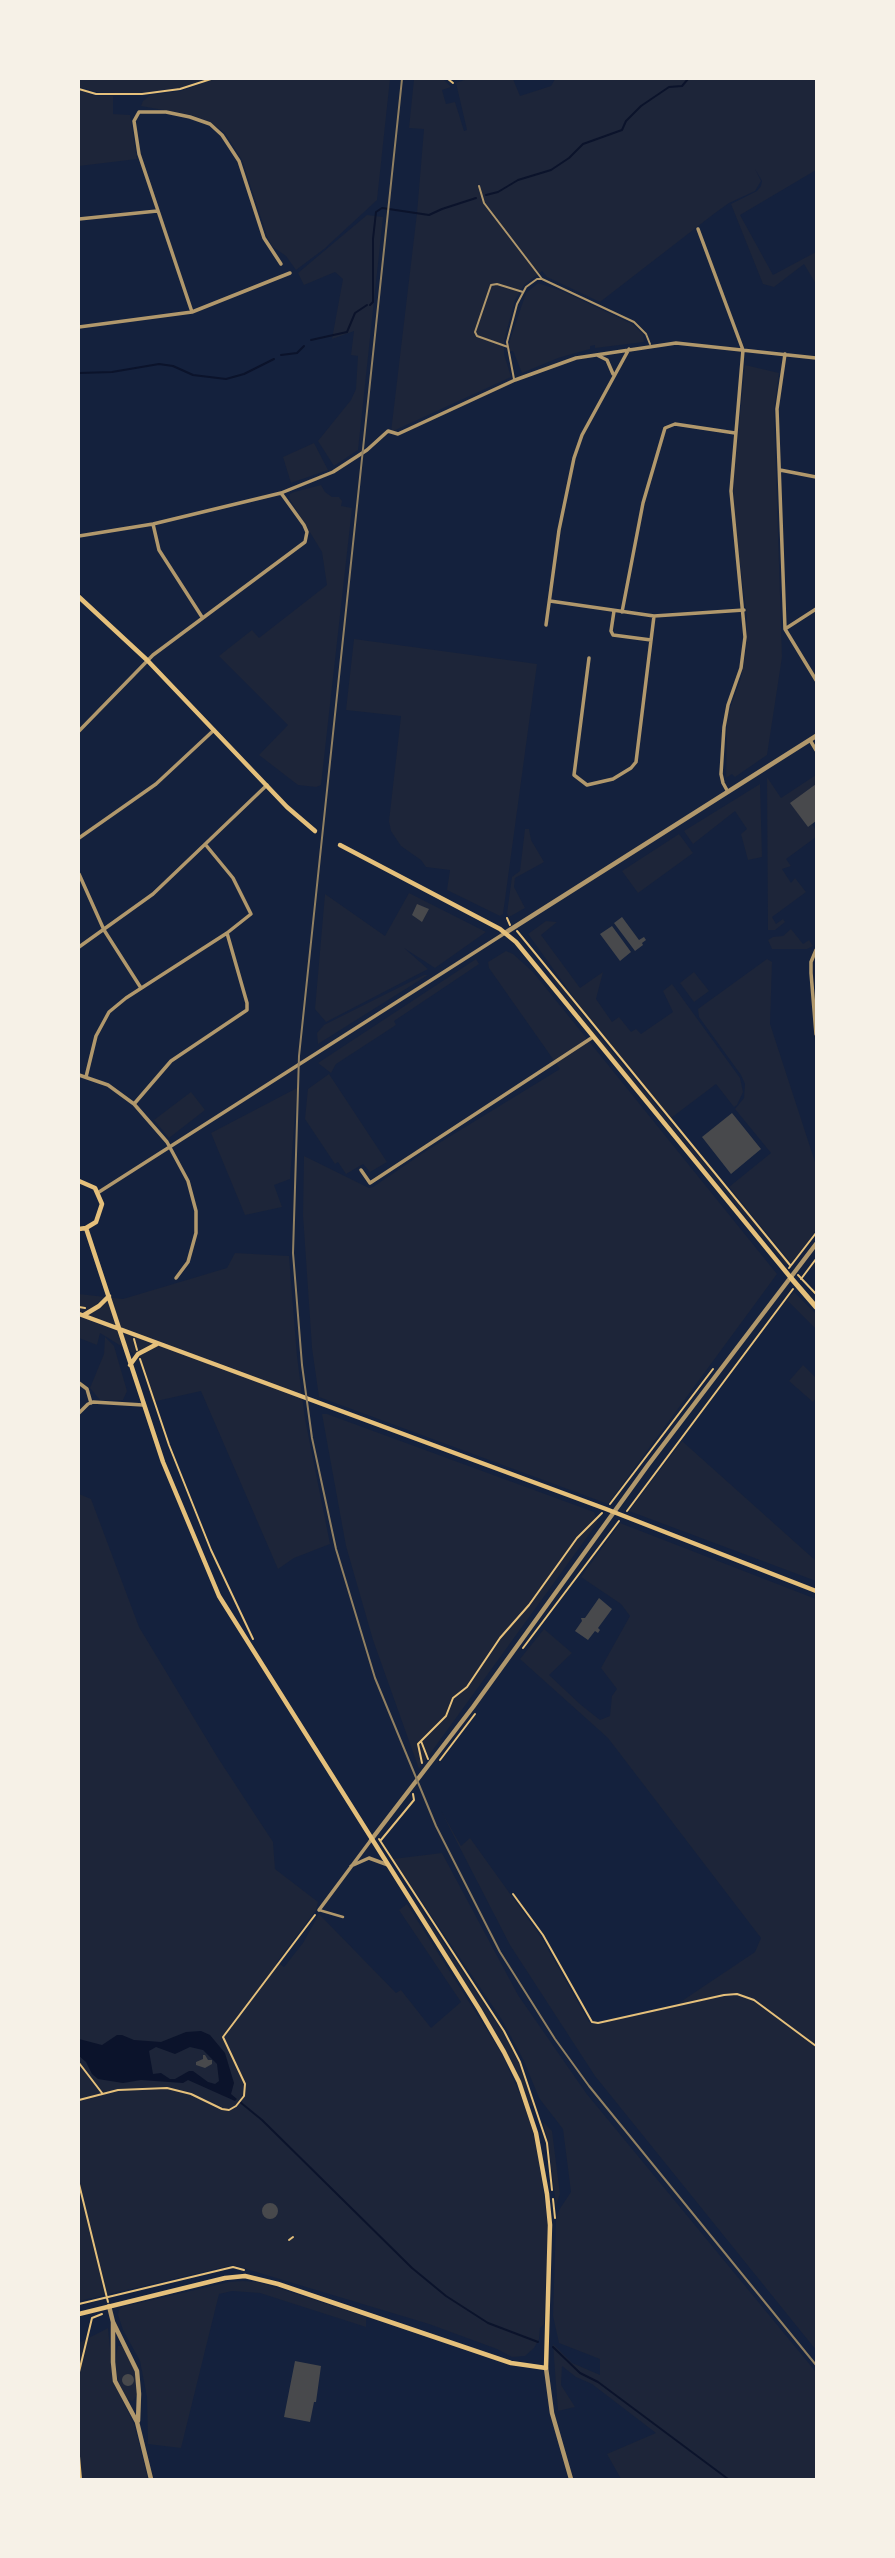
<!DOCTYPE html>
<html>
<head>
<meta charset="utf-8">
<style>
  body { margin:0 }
  #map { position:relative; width:895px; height:2558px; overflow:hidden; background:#14213d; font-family:"DejaVu Sans",sans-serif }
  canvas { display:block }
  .frame { position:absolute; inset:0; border:80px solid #f6f1e7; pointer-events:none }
</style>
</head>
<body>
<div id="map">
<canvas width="895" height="2558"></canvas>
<div class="frame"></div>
</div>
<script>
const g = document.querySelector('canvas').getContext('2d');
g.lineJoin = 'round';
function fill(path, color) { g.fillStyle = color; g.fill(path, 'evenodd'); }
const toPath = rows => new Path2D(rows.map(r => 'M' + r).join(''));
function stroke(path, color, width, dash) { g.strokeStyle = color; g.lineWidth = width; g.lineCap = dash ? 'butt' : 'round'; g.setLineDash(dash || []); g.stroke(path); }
const green = toPath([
  [79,79,206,79,180,88,142,93,115,93,97,92,79,87],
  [214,79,390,79,377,200,324,249,296,270,286,256,273,247,268,239,242,160,225,133,210,122,191,115,141,106,143,101,150,95,181,91],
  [414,79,443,79,451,87,442,90,446,104,455,102,464,131,467,130,456,83,467,79,513,79,520,96,551,86,555,79,816,79,816,170,740,215,773,275,816,252,816,284,804,264,774,287,763,284,731,204,757,191,761,186,762,181,755,169,761,181,755,191,729,203,715,213,600,302,547,277,542,271,524,285,515,300,504,341,504,354,511,377,391,432,417,213,424,129,409,128],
  [79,90,96,96,113,96,113,114,130,115,137,159,79,166],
  [367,215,383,217,358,450,334,466,318,441,351,400,356,389,358,356,351,355,354,331,332,339,343,279,335,272,304,285,298,273],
  [538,283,562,291,632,324,643,334,644,342,595,348,595,345,590,346,590,349,558,358,522,373,513,351,509,351,509,343,526,293],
  [745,365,779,373,774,409,782,657,767,755,735,777,732,774,726,778,727,717,741,678,746,651,747,616,734,517,733,487],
  [314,443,328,470,291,483,283,457],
  [321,485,325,492,332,497,339,497,342,501,341,506,352,508,321,785,316,787,298,785,259,755,288,725,219,656,252,630,259,638,327,585,322,552,289,498,290,494,294,492],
  [354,639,537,664,503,914,500,916,447,890,450,870,426,867,421,860,401,846,391,831,389,821,401,716,346,710],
  [816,775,816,784,791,803,808,827,812,824,816,830,816,837,786,859,791,866,782,869,791,883,795,878,806,892,772,917,776,924,783,919,785,922,775,930,768,930,767,777,781,798],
  [760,784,762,857,748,860,741,834,747,829,735,811,693,844,684,831],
  [525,829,529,829,531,840,544,862,515,878,514,887,525,908,509,917,507,913,512,877,520,871],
  [679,834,693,853,638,893,622,871],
  [409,893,486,932,435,968,404,948,428,969,326,1022,315,1009,325,894,385,936],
  [546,921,557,922,541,935,580,988,603,972,596,999,612,1022,619,1017,631,1032,636,1029,641,1034,673,1012,663,991,672,984,740,1078,743,1092,737,1105,734,1107,716,1084,671,1118,601,1035,528,934],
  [791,929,803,944,809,940,813,946,807,949,772,949,768,940,773,937,783,936],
  [506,951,513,954,533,972,777,1274,608,1504,319,1397,312,1348,303,1215,304,1156,369,1188,373,1187,426,1151,560,1069,489,968,488,962],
  [476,959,479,964,394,1021,396,1025,336,1064,331,1073,318,1063],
  [767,959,772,962,770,1024,816,1165,816,1230,793,1262,790,1262,729,1187,771,1153,735,1109,744,1098,745,1084,741,1075,699,1017,698,1009],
  [550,972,598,1035,788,1263,787,1266,595,1036,548,973],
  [694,972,709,991,694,1002,680,983],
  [424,975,428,975,318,1044,317,1033,324,1025],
  [329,1074,387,1162,370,1172,363,1164,346,1174,338,1162,335,1164,305,1119,308,1089],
  [297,1088,290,1179,274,1185,282,1207,245,1215,211,1133],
  [191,1092,205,1110,169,1138,154,1120],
  [235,1253,289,1256,297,1356,305,1419,330,1544,294,1558,278,1569,201,1391,152,1402,139,1357,100,1333,97,1345,79,1338,79,1294,123,1299,227,1268],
  [794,1292,816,1314,816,1329,787,1300],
  [105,1337,114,1346,127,1391,123,1400,100,1400,90,1388,104,1354],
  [803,1365,816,1378,816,1398,813,1402,789,1381],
  [322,1414,327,1414,594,1512,598,1522,419,1769,373,1640,346,1546],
  [682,1441,816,1561,816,1581,629,1511],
  [79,1494,91,1499,139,1627,218,1758,273,1842,275,1869,318,1902,316,1910,277,1962,284,1967,303,1943,319,1914,396,1993,401,1990,431,2028,461,2002,399,1910,407,1904,502,2054,526,2108,537,2146,548,2225,544,2324,540,2328,539,2339,534,2348,525,2356,512,2357,497,2349,429,2324,233,2265,79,2301],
  [620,1523,816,1599,816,2350,595,2076,510,1945,441,1811,461,1846,470,1838,541,1937,589,2022,593,2024,676,2005,755,1952,761,1938,608,1738,520,1659,544,1629,572,1653,549,1675,581,1705,600,1720,610,1716,612,1696,617,1689,601,1668,630,1616,621,1604,581,1577],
  [442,1853,518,1995,586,2093,816,2372,816,2479,621,2479,607,2454,656,2433,592,2384,576,2377,562,2366,561,2385,575,2407,558,2411,553,2344,572,2363,600,2375,600,2359,559,2343,553,2316,556,2219,559,2210,571,2192,563,2129,539,2098,524,2061,502,2020,393,1859],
  [415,1900,503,2032,519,2063,535,2107,529,2105,514,2065,412,1902],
  [543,2122,552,2131,560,2194,556,2205,548,2142],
  [242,2281,257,2282,278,2288,366,2317,366,2327,260,2293,232,2291,219,2294,181,2448,148,2444,147,2397,140,2361,123,2330,118,2315,119,2310,122,2307,229,2282],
  [108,2328,113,2381,134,2424,148,2479,79,2479,79,2343],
  [118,2346,123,2346,135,2371,138,2393,133,2401,126,2399,118,2381,115,2362]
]);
const water = toPath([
  [201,2031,210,2035,225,2053,234,2083,231,2094,237,2099,235,2101,188,2080,183,2083,141,2080,123,2083,98,2079,92,2074,86,2062,79,2056,79,2039,102,2045,117,2035,122,2035,134,2040,161,2042,186,2032],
  [156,2047,175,2054,190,2047,203,2050,217,2064,219,2081,215,2084,208,2082,193,2071,189,2071,175,2079,170,2079,161,2073,153,2074,149,2051]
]);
const stream = toPath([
  [486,195,498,192,518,180,551,170,569,158,583,144,622,130,626,121,641,106,669,87,682,86,688,79],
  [370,305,373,302,373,239,376,212,382,208,429,215,442,209,476,198],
  [311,340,347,332,355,313,367,305],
  [281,355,297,353,304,346],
  [79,373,112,372,159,364,173,366,193,375,226,379,244,374,274,359],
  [240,2102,262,2120,412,2268,446,2296,488,2323,538,2342],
  [553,2347,580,2373,598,2382,728,2479]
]);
const building = toPath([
  [816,784,816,821,808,827,790,803],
  [417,904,429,909,422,922,412,915],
  [622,917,639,940,644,937,646,940,642,943,643,945,635,951,614,923],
  [612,926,631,952,620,961,600,934],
  [732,1113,761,1149,731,1174,702,1137],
  [599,1598,612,1609,598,1628,600,1630,598,1633,595,1631,588,1640,575,1631,582,1621,581,1618,585,1618],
  [203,2055,205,2055,208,2060,212,2060,212,2064,205,2068,196,2065,196,2062,203,2059],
  '262 2211a8 8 0 1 1 16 0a8 8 0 1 1-16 0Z',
  [295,2361,321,2366,316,2402,314,2402,310,2422,284,2417],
  '122 2380a6 6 0 1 1 12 0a6 6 0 1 1-12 0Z'
]);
const path = toPath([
  [448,79,453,83],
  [79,89,96,94,142,94,180,89,211,79],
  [507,918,510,925],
  [517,931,790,1265],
  [789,1268,816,1233],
  [798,1275,816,1294],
  [801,1279,816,1259],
  [79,1307,85,1308],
  [134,1339,137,1350],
  [140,1359,169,1445,211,1550,253,1639],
  [610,1504,713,1369],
  [627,1511,793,1289],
  [523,1648,619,1521],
  [421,1741,428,1759],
  [440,1760,475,1714],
  [422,1763,418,1744,446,1716,453,1698,467,1687,500,1638,529,1605,577,1538,602,1513],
  [379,1839,504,2031,520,2062,547,2143,552,2190],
  [381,1840,414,1800,413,1794],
  [513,1894,543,1935,592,2022,598,2023,724,1995,737,1994,754,2000,816,2046],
  [79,2063,102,2093],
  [79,2100,118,2090,167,2088,191,2094,222,2109,229,2110,236,2106,244,2096,245,2084,223,2037,315,1915],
  [79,2184,108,2302],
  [553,2199,555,2218],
  [289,2240,293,2237],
  [79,2304,233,2267,244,2270],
  [79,2372,92,2318,102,2314],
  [79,2456,81,2479]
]);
const service = toPath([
  [479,186,484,203,542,279,634,322,646,334,650,344],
  [508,347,477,336,475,332,491,285,497,284,523,292],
  [514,379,507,342,517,304,526,287,537,279,541,279]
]);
const pedestrian = toPath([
  [319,1910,343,1917]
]);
const minor = toPath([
  [79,219,157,211],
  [698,229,743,350,731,491,745,637,741,668,728,705,724,727,721,774,723,783,728,792],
  [192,312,139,154,134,121,139,112,166,112,190,117,210,124,222,135,239,161,264,238,281,264],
  [79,327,192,312,290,273],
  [785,354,777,409,785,629,816,680],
  [597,355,607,360,613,374],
  [780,470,816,477],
  [153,524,159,550,202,617],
  [79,536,153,524,281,493,333,472,367,450,388,431,398,434,515,380,576,358,676,343,816,358],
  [550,601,654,616,744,610],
  [614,611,611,631,613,635,651,640],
  [622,612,643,503,665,428,675,424,735,433],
  [546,625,559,530,574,458,582,435,629,349],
  [785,629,816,609],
  [589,658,574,775,587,785,613,779,631,768,636,762,654,616],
  [79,731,153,655,305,542,307,532,304,525,281,493],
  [810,740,816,750],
  [79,838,156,784,214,730],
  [79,874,104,930,141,988],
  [79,947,153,894,267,785],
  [816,950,811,962,811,973,816,1034],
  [79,1075,108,1085,134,1104,167,1142,188,1181,196,1211,196,1233,188,1262,176,1278],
  [86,1077,96,1036,109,1012,126,998,227,933,251,914,233,878,205,844],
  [134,1104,171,1061,247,1010,247,1003,227,933],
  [361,1170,370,1183,593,1037],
  [99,1192,505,933],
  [79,1383,87,1389,91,1403],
  [79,1413,88,1404,93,1402,143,1405],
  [351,1866,369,1858,388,1865],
  [319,1910,371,1840]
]);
const tertiary = toPath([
  [505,933,816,736],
  [371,1840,473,1707,648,1465,816,1244],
  [109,2306,113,2322,137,2371,139,2394,138,2421],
  [113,2322,113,2362,115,2381,137,2422,151,2479],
  [546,2368,552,2413,571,2479]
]);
const secondary = toPath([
  [79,597,147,660,287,807,315,831],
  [340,845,500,929,516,942,791,1278],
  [79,1181,95,1188,102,1204,96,1222,86,1228,79,1229],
  [79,1314,606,1509,816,1591],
  [84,1315,99,1306,109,1296],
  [130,1365,138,1354,157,1344],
  [79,2314,225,2278,245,2276,278,2284,511,2363,546,2368,550,2225,547,2194,536,2133,519,2082,504,2052,479,2009,219,1596,163,1462,86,1228]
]);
const trunk = toPath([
  [791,1278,816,1307]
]);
const rail = toPath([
  [402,79,299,1056,293,1253,302,1365,312,1438,336,1549,375,1678,436,1826,500,1952,555,2039,589,2086,816,2365]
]);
fill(green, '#1d2539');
fill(water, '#0b132b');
stroke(stream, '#0b132b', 2);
fill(building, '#48494c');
stroke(path, '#e5c07b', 2);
stroke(service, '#b1986c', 2);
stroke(pedestrian, '#b1986c', 2.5);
stroke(minor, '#b1986c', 3.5);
stroke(tertiary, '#b1986c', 4.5);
stroke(secondary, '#e5c07b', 4.5);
stroke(trunk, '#e5c07b', 5);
stroke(rail, '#918062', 2);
</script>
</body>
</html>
